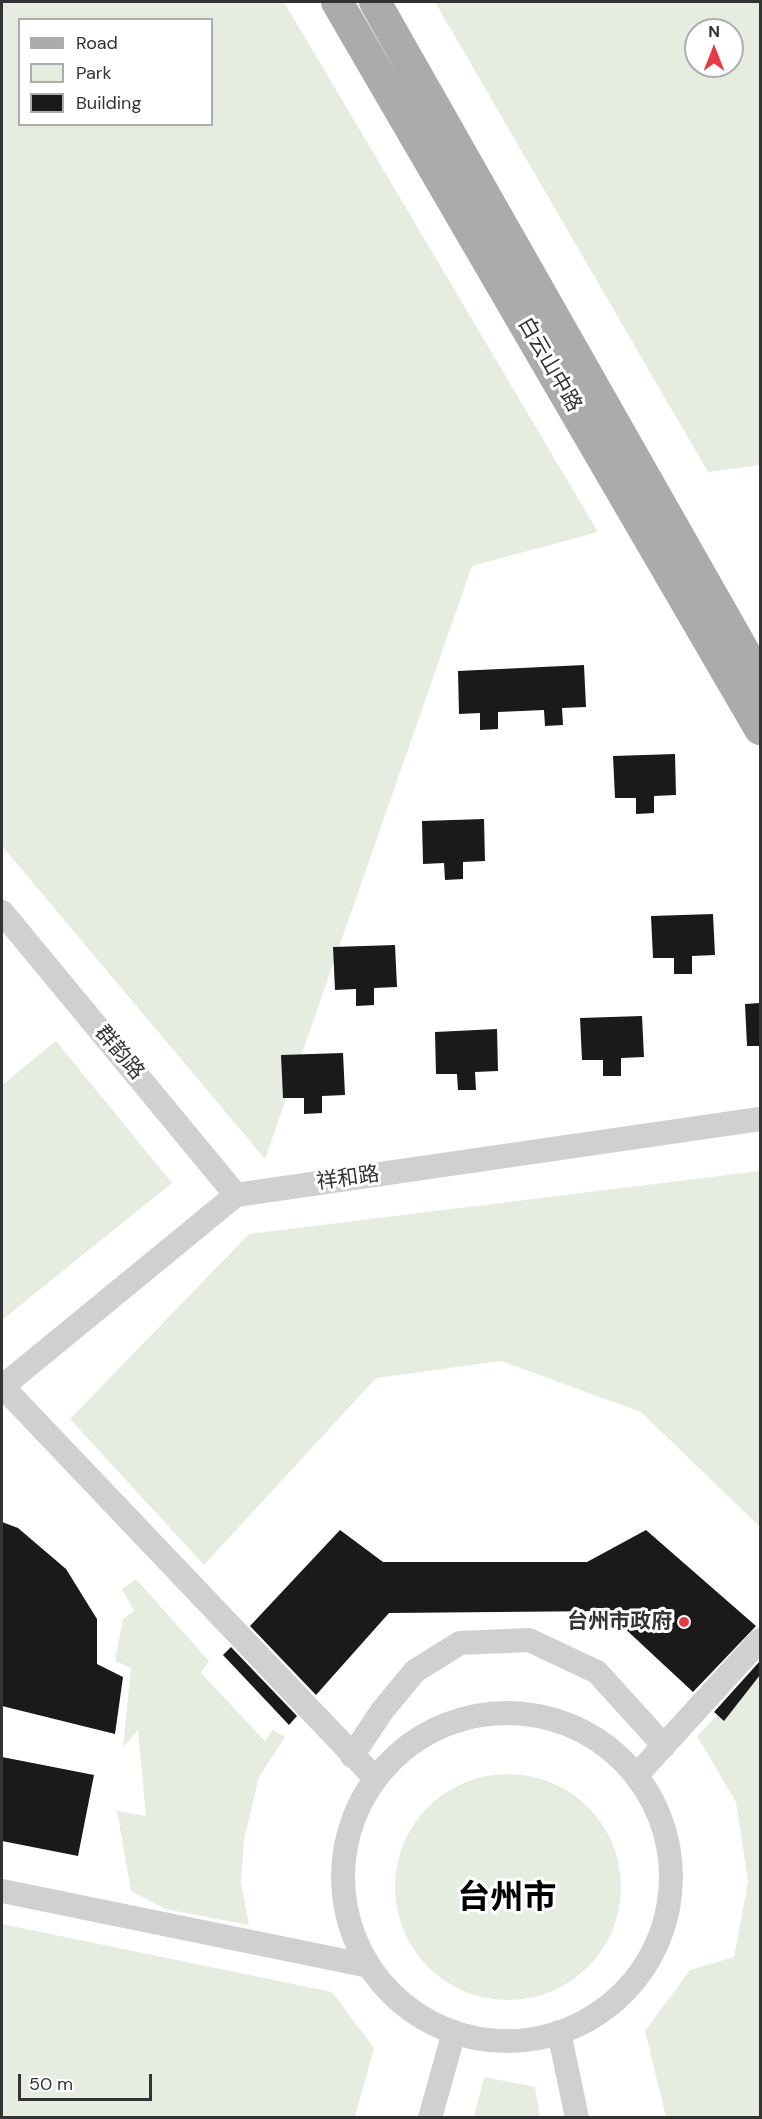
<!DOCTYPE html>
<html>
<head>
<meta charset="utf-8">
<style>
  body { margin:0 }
  #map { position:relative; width:762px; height:2119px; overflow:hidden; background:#fff; font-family:"DM Sans",sans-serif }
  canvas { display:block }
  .frame { position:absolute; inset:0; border:3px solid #333; pointer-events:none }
  .legend { position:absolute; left:18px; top:18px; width:195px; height:108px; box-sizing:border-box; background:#fff; border:2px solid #adadad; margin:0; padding:8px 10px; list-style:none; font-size:18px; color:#333 }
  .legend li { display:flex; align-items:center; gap:12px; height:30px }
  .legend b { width:30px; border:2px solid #adadad }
  .north { position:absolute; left:684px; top:18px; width:60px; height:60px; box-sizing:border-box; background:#fff; border:2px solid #adadad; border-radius:50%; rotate:0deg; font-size:16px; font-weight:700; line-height:24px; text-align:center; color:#333 }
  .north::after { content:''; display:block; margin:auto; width:21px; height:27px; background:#e63946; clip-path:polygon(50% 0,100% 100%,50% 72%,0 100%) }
  .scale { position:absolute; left:18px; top:2074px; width:134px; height:27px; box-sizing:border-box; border:3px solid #333; border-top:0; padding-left:8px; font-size:18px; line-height:21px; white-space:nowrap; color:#333; -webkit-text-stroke:4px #fff; paint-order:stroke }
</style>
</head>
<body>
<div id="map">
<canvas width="762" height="2119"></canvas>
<div class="frame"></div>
<ul class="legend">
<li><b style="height:8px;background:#ababab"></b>Road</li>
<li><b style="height:16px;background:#e6ecdf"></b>Park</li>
<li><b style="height:16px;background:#1a1a1a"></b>Building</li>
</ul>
<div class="north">N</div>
<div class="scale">50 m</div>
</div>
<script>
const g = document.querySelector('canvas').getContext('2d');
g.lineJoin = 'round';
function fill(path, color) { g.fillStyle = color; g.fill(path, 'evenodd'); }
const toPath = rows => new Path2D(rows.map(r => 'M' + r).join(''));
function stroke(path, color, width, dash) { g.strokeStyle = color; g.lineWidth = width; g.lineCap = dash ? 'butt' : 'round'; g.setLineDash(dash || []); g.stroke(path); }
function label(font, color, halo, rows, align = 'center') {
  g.font = font + ' "DM Sans","Noto Sans SC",sans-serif'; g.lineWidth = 6; g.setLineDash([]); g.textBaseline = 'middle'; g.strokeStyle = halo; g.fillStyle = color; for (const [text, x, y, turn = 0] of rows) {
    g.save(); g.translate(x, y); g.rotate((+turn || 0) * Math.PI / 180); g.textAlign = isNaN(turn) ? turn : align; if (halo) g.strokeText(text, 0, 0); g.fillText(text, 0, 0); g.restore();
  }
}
const green = toPath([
  [2,2,284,2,598,532,472,566,265,1159,2,846],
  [20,20,212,20,212,124,20,124],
  [435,2,760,2,760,465,708,472],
  [696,30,732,30,732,66,696,66],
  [56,1041,172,1183,2,1320,2,1085],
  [760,1171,760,1527,641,1412,501,1361,376,1378,204,1565,70,1419,249,1234],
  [136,1579,209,1661,201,1673,265,1741,273,1730,285,1737,259,1777,244,1840,241,1883,249,1925,165,1909,131,1891,117,1811,146,1816,138,1730,123,1747,131,1668,115,1661,123,1619,134,1611,122,1589],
  [760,1670,760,2117,666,2117,645,2031,690,1970,734,1957,748,1882,736,1802,697,1736],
  '395 1887a113 113 0 1 1 226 0a113 113 0 1 1-226 0Z',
  [2,1924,332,1992,374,2048,355,2117,2,2117],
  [484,2077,535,2087,540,2117,474,2117]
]);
const building = toPath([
  [584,665,586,707,562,708,563,725,545,726,544,710,498,712,498,729,480,730,480,713,459,714,458,671],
  [675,754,676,795,654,796,654,813,636,814,636,798,615,798,613,756],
  [484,819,485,861,463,862,463,879,445,880,444,863,423,864,422,821],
  [713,914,715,955,692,956,692,974,674,974,674,958,653,958,651,916],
  [395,945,397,987,374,988,374,1005,356,1006,356,989,335,990,333,947],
  [760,1003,760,1046,747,1046,745,1004],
  [642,1016,644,1057,621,1058,621,1076,603,1076,603,1060,582,1060,580,1018],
  [497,1029,498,1071,475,1072,476,1090,458,1090,457,1074,436,1074,435,1032],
  [343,1053,345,1095,322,1096,322,1113,304,1114,304,1098,283,1098,281,1055],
  [2,1522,18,1528,66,1569,97,1619,97,1664,123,1677,115,1734,2,1706],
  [340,1530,383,1562,587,1562,646,1530,756,1626,693,1692,606,1611,389,1613,316,1695,250,1626],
  [231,1647,297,1716,289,1725,223,1655],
  [760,1661,760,1675,724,1721,714,1712],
  [2,1757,94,1775,78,1856,2,1841]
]);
const minor = toPath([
  [2,912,236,1195],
  [2,1386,375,1778],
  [2,1387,236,1195,760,1119],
  '343 1877a164 164 0 1 1 328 0a164 164 0 1 1-328 0Z',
  [352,1756,382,1711,415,1671,460,1643,529,1640,597,1672,664,1746],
  [636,1776,760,1640],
  [2,1891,369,1966],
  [559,2032,577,2118],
  [430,2118,454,2032]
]);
const major = toPath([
  [337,2,760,729],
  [375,2,760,680]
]);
const markers = [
  [684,1622,6,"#e63946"]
];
const streetNames = [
  ["白云山中路",549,365,60],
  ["群韵路",119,1053,50],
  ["祥和路",348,1179,-8]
];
const poiNames = [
  ["台州市政府",672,1622]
];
const townNames = [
  ["台州市",507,1899]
];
fill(green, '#e6ecdf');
fill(building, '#1a1a1a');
stroke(minor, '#d0d0d0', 24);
stroke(major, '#ababab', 32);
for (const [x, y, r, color] of markers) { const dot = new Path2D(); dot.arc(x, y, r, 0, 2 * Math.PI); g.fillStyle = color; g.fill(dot); stroke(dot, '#fff', 2); }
label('21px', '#333', '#fff', streetNames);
label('bold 21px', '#333', '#fff', poiNames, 'right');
label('bold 33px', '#000', '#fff', townNames);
</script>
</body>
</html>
